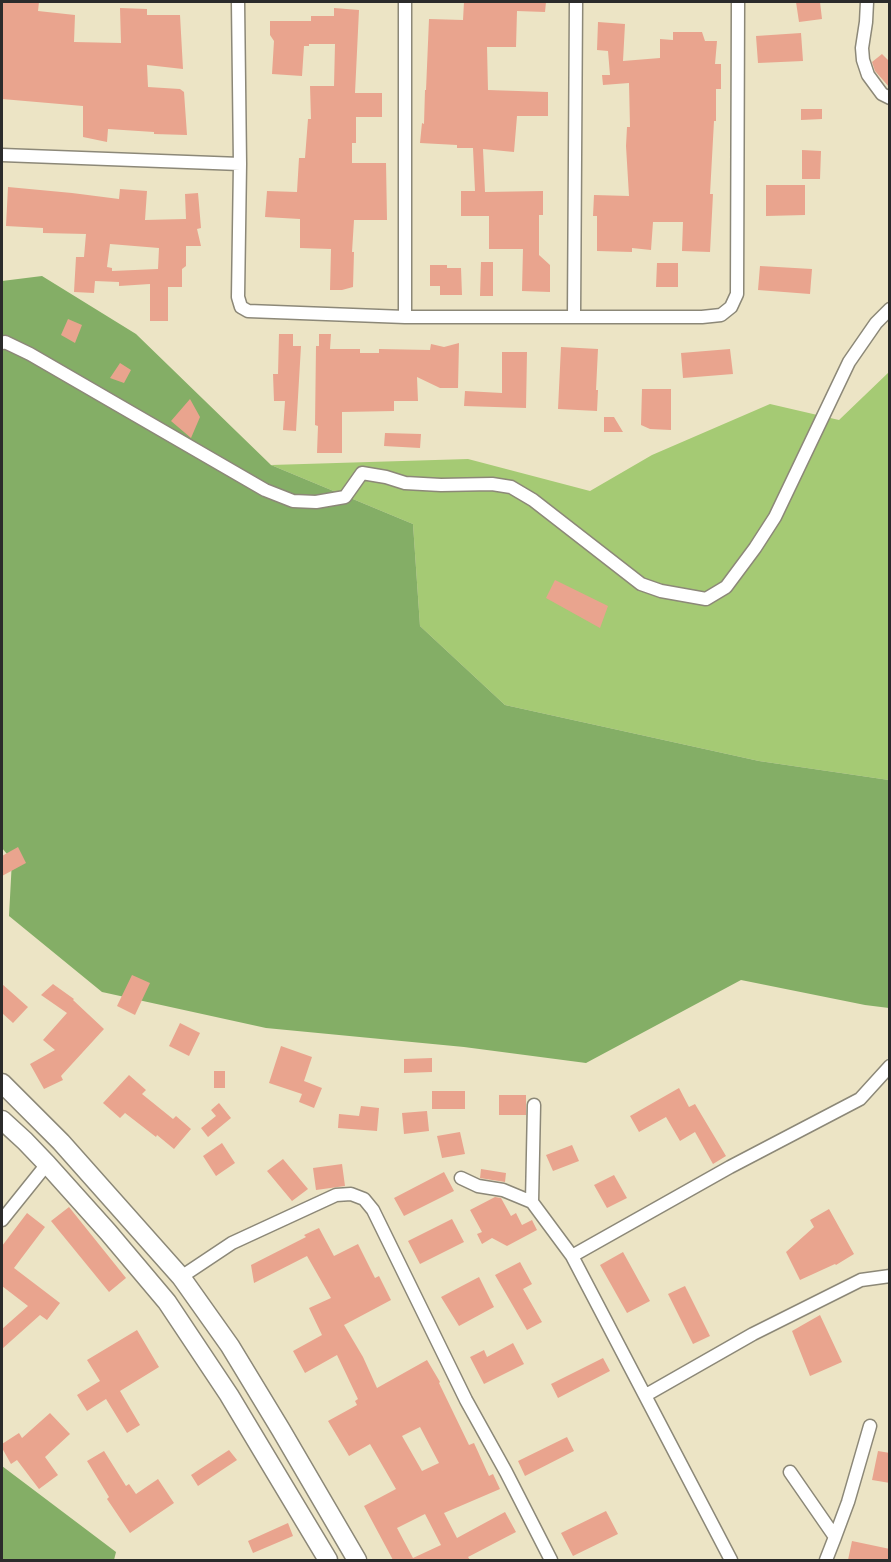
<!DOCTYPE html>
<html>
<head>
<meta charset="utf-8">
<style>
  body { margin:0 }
  #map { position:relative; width:891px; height:1562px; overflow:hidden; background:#ece4c5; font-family:"Balsamiq Sans",sans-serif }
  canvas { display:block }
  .frame { position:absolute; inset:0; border:3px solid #2b2b2b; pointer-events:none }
</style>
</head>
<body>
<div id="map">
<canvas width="891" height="1562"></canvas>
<div class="frame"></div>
</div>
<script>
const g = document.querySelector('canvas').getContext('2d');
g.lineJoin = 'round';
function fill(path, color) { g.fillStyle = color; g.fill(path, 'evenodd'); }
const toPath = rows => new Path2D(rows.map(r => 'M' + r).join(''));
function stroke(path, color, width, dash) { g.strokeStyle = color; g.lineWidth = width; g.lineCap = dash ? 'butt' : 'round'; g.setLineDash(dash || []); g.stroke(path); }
const green = toPath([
  [889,372,889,780,759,761,505,705,420,626,413,524,271,465,468,459,590,491,652,455,770,404,839,420]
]);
const forest = toPath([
  [42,276,136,334,271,465,413,524,420,626,505,705,759,761,889,780,889,1008,865,1005,741,980,586,1063,464,1047,266,1028,102,992,9,916,12,860,2,848,2,281],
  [2,1466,116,1552,114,1560,2,1560]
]);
const building = toPath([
  [2,2,39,2,38,11,75,15,74,42,121,43,120,8,147,9,147,15,180,15,183,69,147,65,148,87,180,89,184,92,187,135,154,134,154,132,108,129,107,142,83,137,83,106,2,99],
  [464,2,546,2,545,12,517,11,516,47,487,47,488,90,548,92,548,116,517,116,514,152,483,149,485,192,543,191,543,215,539,215,539,255,550,265,550,292,522,291,523,249,489,249,489,216,461,216,461,191,475,191,473,148,457,148,457,145,420,143,422,123,424,124,425,90,426,90,429,19,463,20],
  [796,2,820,2,822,19,799,22],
  [334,8,359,10,355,93,382,93,382,117,356,117,356,143,352,143,352,163,386,163,387,220,354,220,352,252,354,252,353,287,342,290,330,290,331,249,300,248,300,219,265,217,267,191,297,192,299,158,305,158,308,119,311,119,310,86,334,86,335,44,309,44,309,46,304,46,302,76,272,74,274,41,270,35,270,21,311,21,311,16,334,16],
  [598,22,625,24,623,61,660,58,660,39,673,40,673,32,702,32,705,41,717,41,715,64,721,64,721,89,716,89,716,121,714,121,710,194,713,194,710,252,682,251,683,222,653,222,651,250,632,248,632,252,597,251,597,216,593,216,594,195,629,196,626,146,627,127,630,127,629,83,603,85,602,75,610,75,608,51,597,50],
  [801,33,803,61,758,63,756,36],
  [882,54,890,62,890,88,875,71,872,62],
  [801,109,822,109,822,119,801,120],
  [802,150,821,151,820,179,802,179],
  [766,185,805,185,805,215,766,216],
  [8,187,72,193,119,199,120,189,147,191,145,220,186,219,185,194,198,193,201,228,197,229,201,246,186,246,186,266,182,269,182,287,168,287,168,321,150,321,150,284,119,286,119,282,95,281,94,293,74,292,76,257,84,257,86,234,43,233,43,228,6,226],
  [110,244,159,248,158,269,112,271,112,268,107,267],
  [481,262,493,262,493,296,480,296],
  [657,263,678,263,678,287,656,287],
  [430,265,447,265,447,268,461,268,462,295,440,295,440,286,430,286],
  [760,266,812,269,810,294,758,290],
  [68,319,82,325,75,343,61,335],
  [279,334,293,334,293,346,301,346,296,431,283,430,285,401,274,401,273,374,278,374],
  [319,334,331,334,330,349,360,349,360,353,379,353,379,349,430,350,431,344,444,347,459,343,458,388,440,388,417,377,418,401,394,401,394,411,342,412,342,453,317,453,318,426,315,425,316,346,319,346],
  [561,347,598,349,596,390,598,390,597,411,558,409],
  [730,349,733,374,683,378,681,353],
  [502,352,527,352,526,408,464,406,465,391,502,393],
  [120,363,131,370,124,383,110,378],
  [642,389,671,389,671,430,650,429,641,425],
  [190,399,200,417,191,438,171,421],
  [604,417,614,417,623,432,604,432],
  [385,433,421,434,420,448,384,446],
  [555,580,608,606,600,628,546,598],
  [18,847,26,863,2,876,2,856],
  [132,975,150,983,135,1015,117,1006],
  [2,984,28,1007,13,1023,2,1013],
  [53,984,74,999,73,1000,104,1029,61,1076,63,1080,44,1089,30,1064,55,1050,43,1040,67,1013,41,995],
  [180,1023,200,1033,189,1056,169,1046],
  [281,1046,312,1057,304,1081,322,1088,314,1108,299,1102,302,1094,269,1083],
  [432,1058,432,1072,404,1073,404,1059],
  [214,1071,225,1071,225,1088,214,1088],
  [129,1075,146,1090,142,1094,173,1119,176,1116,191,1129,174,1149,157,1135,156,1137,125,1113,120,1118,103,1103],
  [679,1088,689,1107,695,1104,726,1156,713,1164,695,1132,680,1141,666,1117,639,1132,630,1116],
  [432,1091,465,1091,465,1109,432,1109],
  [499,1095,526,1095,526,1115,499,1115],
  [219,1103,231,1118,208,1137,201,1128,216,1116,211,1110],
  [361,1106,379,1108,377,1131,338,1128,339,1114,359,1116],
  [427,1111,429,1131,404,1134,402,1113],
  [460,1132,465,1154,442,1158,437,1136],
  [222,1143,235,1163,216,1176,203,1156],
  [572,1145,579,1161,553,1171,546,1155],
  [283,1159,308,1189,292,1201,267,1171],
  [342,1164,345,1186,316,1190,313,1168],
  [481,1169,506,1173,505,1182,480,1178],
  [444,1172,454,1191,404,1216,394,1198],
  [614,1175,627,1198,607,1208,594,1185],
  [495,1197,501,1198,511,1216,516,1213,522,1225,532,1220,537,1230,507,1246,492,1238,482,1244,477,1234,482,1232,470,1210],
  [69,1207,126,1278,109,1292,51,1221],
  [829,1209,854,1254,836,1265,835,1264,800,1280,786,1252,814,1227,810,1220],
  [27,1213,45,1227,14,1268,60,1303,47,1320,40,1315,2,1349,2,1329,28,1306,2,1286,2,1246],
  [452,1219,464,1242,420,1264,408,1241],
  [319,1228,334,1256,358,1244,375,1278,379,1276,391,1300,344,1325,363,1357,377,1388,427,1360,440,1382,439,1383,469,1445,474,1443,489,1476,493,1474,500,1489,444,1513,457,1538,505,1512,516,1532,468,1557,470,1560,393,1560,364,1506,396,1489,370,1444,349,1456,328,1421,357,1405,355,1401,358,1399,337,1355,305,1373,293,1351,322,1335,309,1308,331,1298,307,1256,254,1283,251,1265,306,1237,304,1235],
  [420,1427,439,1463,422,1471,402,1436],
  [425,1514,441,1545,413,1558,397,1528],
  [623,1252,650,1301,627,1313,600,1265],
  [520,1262,532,1284,523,1289,542,1322,527,1330,495,1275],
  [479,1277,494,1307,459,1326,441,1297],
  [685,1286,710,1336,693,1344,668,1294],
  [820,1315,842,1362,810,1376,792,1331],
  [137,1330,159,1367,120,1391,140,1425,127,1433,106,1399,87,1411,77,1395,100,1381,87,1360],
  [513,1343,524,1364,484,1384,470,1357,484,1350,487,1357],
  [603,1358,610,1371,558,1398,551,1384],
  [50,1413,70,1434,45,1457,58,1475,39,1489,17,1460,11,1464,2,1448,2,1444,19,1433,22,1438],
  [567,1437,574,1451,525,1476,518,1461],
  [229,1450,237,1460,198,1486,191,1475],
  [104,1451,126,1486,129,1484,136,1494,158,1479,174,1503,130,1533,107,1499,109,1497,87,1461],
  [878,1451,890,1453,890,1483,872,1480],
  [606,1511,618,1534,573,1556,561,1533],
  [288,1523,293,1536,253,1553,248,1541],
  [852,1541,890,1549,890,1560,848,1560]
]);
const street = toPath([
  [238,2,240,164,238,297,241,307,248,311,405,317,702,317,721,315,731,307,737,294,738,2],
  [405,2,405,317],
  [867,2,866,22,862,48,863,60,868,75,882,94,890,98],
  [2,155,240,164],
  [574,316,576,2],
  [2,343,5,342,30,354,265,490,293,501,316,502,345,497,362,473,386,477,405,483,441,485,492,484,511,487,533,500,641,584,661,591,706,599,726,587,755,548,775,517,849,362,876,323,890,309],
  [461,1178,478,1186,503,1190,532,1202,572,1256,731,1560],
  [532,1202,534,1105],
  [2,1220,47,1164],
  [572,1256,730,1167,860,1099,890,1066],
  [181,1277,232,1243,336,1195,351,1194,364,1199,373,1210,466,1400,506,1472,551,1560],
  [646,1395,753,1334,861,1280,890,1276],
  [790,1472,835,1537,826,1560],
  [835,1537,848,1502,870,1426]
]);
const secondary = toPath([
  [2,1083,61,1142,181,1277,230,1346,281,1430,357,1560],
  [2,1120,25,1141,47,1164,108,1232,167,1302,229,1395,328,1560]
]);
fill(green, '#a5ca74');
fill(forest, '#84ae66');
fill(building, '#e9a48e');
stroke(street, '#8c8878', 15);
stroke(secondary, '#8c8878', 21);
stroke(street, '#fff', 12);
stroke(secondary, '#fff', 18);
</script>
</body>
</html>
